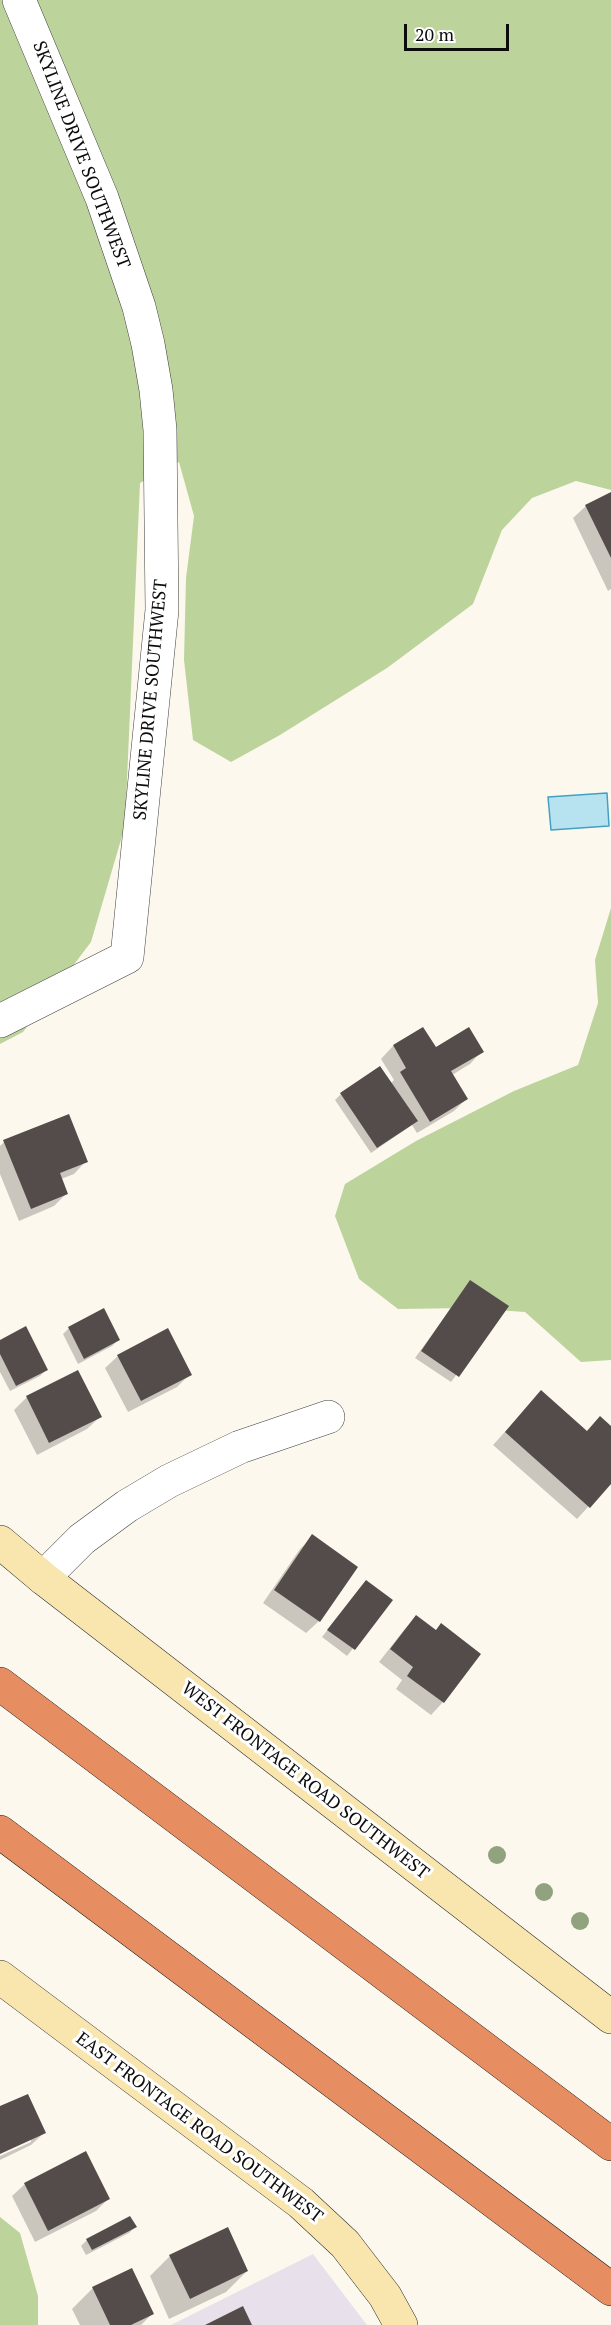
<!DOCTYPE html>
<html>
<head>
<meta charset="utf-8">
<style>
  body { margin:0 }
  #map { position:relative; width:611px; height:2325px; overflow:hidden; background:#fdf8ee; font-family:"PT Serif",serif }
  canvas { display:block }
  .scale { position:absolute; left:404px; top:24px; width:105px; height:27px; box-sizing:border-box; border:3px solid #0c0c0c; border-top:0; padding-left:8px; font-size:18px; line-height:21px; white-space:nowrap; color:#0c0c0c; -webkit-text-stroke:4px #fff; paint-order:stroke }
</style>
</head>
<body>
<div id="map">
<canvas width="611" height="2325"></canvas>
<div class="scale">20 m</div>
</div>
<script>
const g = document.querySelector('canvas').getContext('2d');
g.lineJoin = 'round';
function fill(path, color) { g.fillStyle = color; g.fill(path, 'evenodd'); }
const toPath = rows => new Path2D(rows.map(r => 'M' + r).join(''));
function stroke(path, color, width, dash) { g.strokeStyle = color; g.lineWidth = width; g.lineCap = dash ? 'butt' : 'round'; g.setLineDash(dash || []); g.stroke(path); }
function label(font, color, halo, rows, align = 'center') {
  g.font = font + ' "PT Serif",serif'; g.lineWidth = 6; g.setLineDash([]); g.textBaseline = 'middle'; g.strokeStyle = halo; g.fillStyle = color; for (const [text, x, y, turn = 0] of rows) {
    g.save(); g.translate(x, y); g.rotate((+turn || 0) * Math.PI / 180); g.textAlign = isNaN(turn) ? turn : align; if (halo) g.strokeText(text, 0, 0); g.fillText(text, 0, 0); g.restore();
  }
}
const industrial = toPath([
  [313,2254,367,2325,171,2325]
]);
const forest = toPath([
  [0,0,611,0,611,490,576,481,532,498,502,530,473,604,387,668,280,735,231,762,193,740,184,660,186,578,194,516,179,462,140,483,125,826,91,942,23,1032,0,1044],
  [611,908,611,1360,581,1362,525,1312,467,1308,398,1309,359,1279,335,1216,345,1184,416,1141,514,1091,578,1065,598,1003,595,960],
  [0,2217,20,2233,38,2296,38,2325,0,2325]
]);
const water = toPath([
  [607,793,609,826,551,830,548,797,607,793]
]);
const shadow = toPath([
  [611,494,611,589,608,591,573,518,586,506],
  [422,1029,435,1049,482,1051,470,1064,452,1075,466,1099,454,1111,417,1133,412,1125,371,1153,335,1100,341,1094,390,1084,394,1080,381,1059,393,1046],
  [4,1142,86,1161,74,1174,61,1179,67,1193,54,1206,19,1221,0,1174,0,1146],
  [470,1282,507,1307,451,1382,415,1358],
  [69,1328,118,1340,112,1346,78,1364,63,1334],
  [0,1341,46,1370,40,1376,10,1391,0,1372],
  [118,1356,190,1374,177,1387,128,1412,105,1368],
  [27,1397,100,1417,87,1429,37,1455,14,1410],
  [529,1405,586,1433,611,1428,611,1482,577,1519,493,1445],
  [313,1536,319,1621,306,1633,263,1603,300,1549],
  [360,1588,391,1600,347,1656,322,1637],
  [416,1617,435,1631,479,1654,443,1702,431,1715,396,1689,402,1680,379,1662,404,1630],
  [0,2108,44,2133,31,2145,0,2160,0,2156,31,2142,31,2138,0,2153],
  [25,2184,108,2199,96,2211,35,2242,12,2196],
  [135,2227,129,2233,86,2255,81,2246,87,2240],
  [170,2256,247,2271,226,2292,169,2319,150,2276],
  [93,2288,152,2314,141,2325,80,2325,72,2309]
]);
const building = toPath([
  [611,492,611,558,585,505],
  [423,1027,436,1047,469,1027,484,1052,451,1071,468,1099,430,1122,400,1072,406,1068,393,1045],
  [380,1066,418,1121,377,1148,340,1093],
  [69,1114,88,1162,60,1173,68,1194,31,1209,3,1140],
  [470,1280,509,1306,459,1377,421,1351],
  [104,1308,120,1340,84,1359,68,1327],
  [26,1326,48,1370,16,1386,0,1354,0,1340],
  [168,1328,192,1375,141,1401,117,1355],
  [78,1370,102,1417,49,1443,26,1396],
  [541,1390,587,1431,600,1416,611,1426,611,1484,590,1508,505,1432],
  [312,1534,358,1567,320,1622,274,1590],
  [366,1580,393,1600,355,1650,327,1630],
  [416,1615,436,1630,441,1623,481,1654,444,1703,407,1676,413,1667,390,1649],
  [28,2094,46,2133,0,2154,0,2106],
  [86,2151,110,2199,48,2231,24,2183],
  [130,2216,137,2227,92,2250,86,2239],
  [228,2227,248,2271,190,2299,169,2255],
  [132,2268,154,2314,131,2325,110,2325,92,2287],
  [243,2306,252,2325,205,2325]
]);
const street = toPath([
  [0,1021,127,957,162,610,160,430,156,390,148,344,139,307,102,198,19,0],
  [43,1578,82,1539,127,1506,169,1481,240,1447,328,1417]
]);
const secondary = toPath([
  [0,1542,43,1578,611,2017],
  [0,1977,301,2203,345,2244,385,2296,401,2325]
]);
const highway = toPath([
  [0,1684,611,2144],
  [0,1832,611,2289]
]);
const trees = [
  [497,1855],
  [544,1892],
  [580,1921]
];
const streetNames = [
  ["SKYLINE DRIVE SOUTHWEST",81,155,69],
  ["SKYLINE DRIVE SOUTHWEST",151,700,-85],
  ["WEST FRONTAGE ROAD SOUTHWEST",305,1781,38],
  ["EAST FRONTAGE ROAD SOUTHWEST",199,2128,37]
];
fill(industrial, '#e8e1eb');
fill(forest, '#bcd49b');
fill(water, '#b7e3f0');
stroke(water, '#44a0c1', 1.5);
fill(shadow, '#0003');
fill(building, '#544c4a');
stroke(street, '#3f3f3f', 34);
stroke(secondary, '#2e2e2e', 34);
stroke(highway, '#1d1d1d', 34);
stroke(street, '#fff', 33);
stroke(secondary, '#f8e6ae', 33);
stroke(highway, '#e78d62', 33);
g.fillStyle = '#90a37e';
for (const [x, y] of trees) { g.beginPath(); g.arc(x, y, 9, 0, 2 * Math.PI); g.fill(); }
label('18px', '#0c0c0c', '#fff', streetNames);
</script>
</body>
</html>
